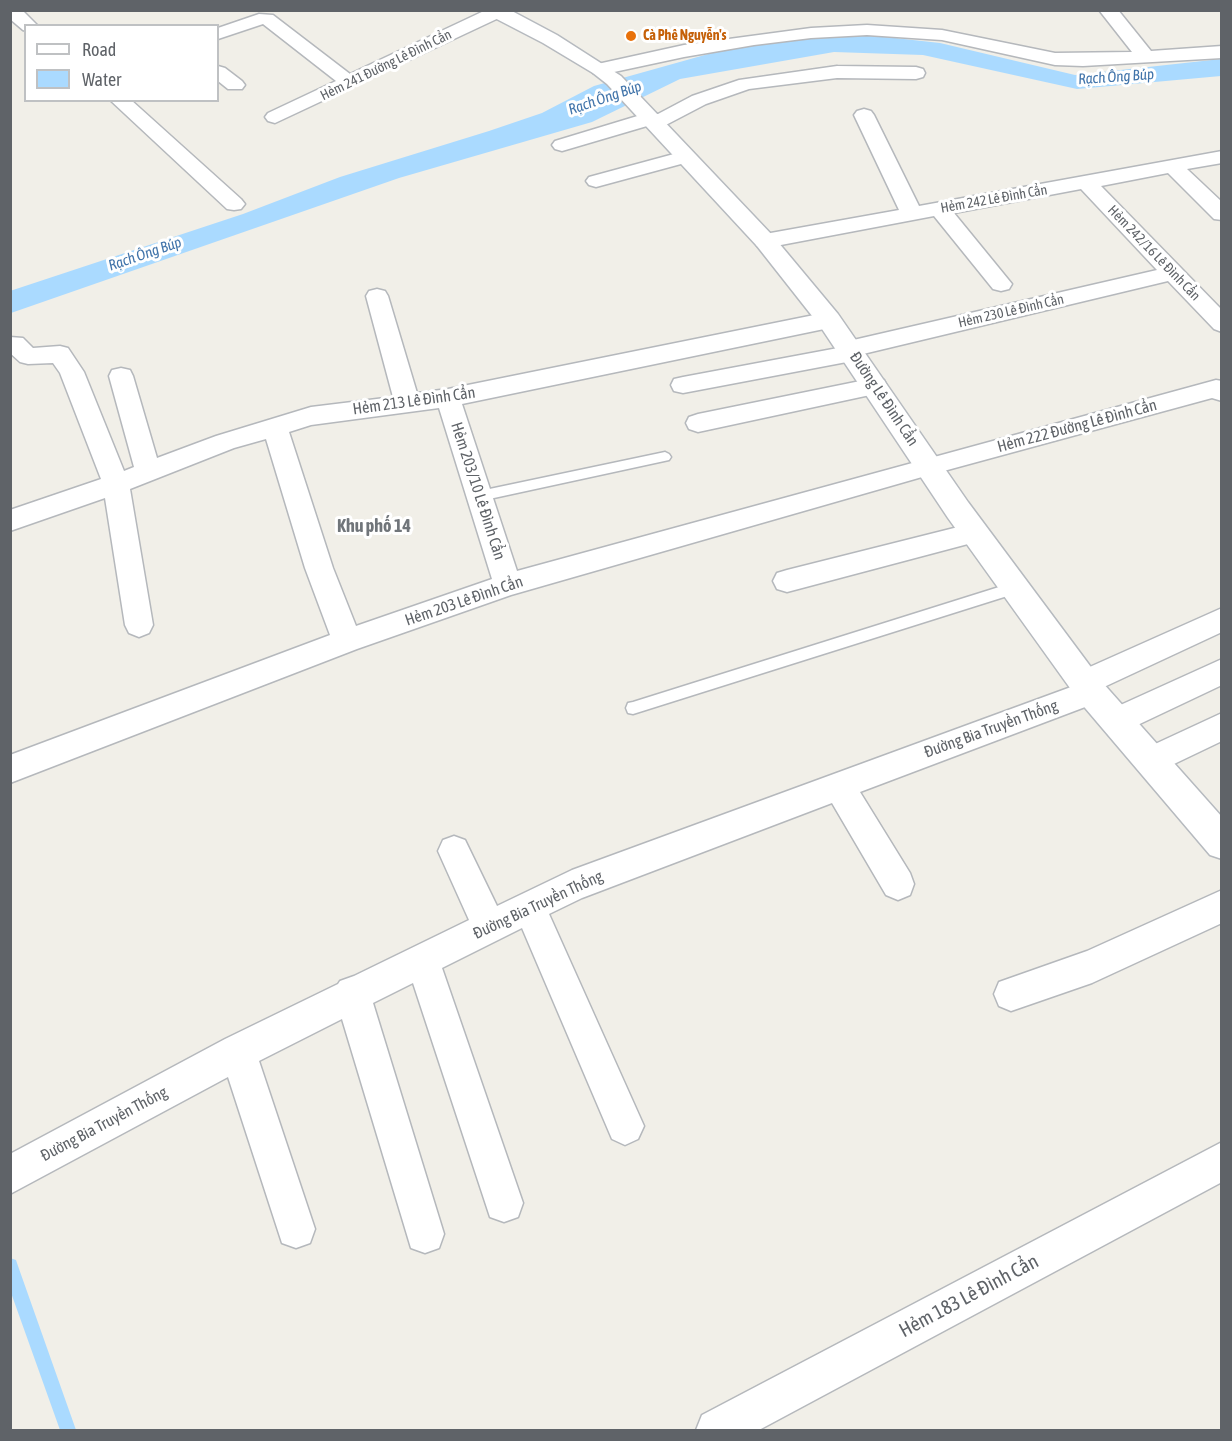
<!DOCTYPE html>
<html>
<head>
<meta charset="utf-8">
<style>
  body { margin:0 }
  #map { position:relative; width:1232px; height:1441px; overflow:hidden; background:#f1efe8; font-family:"Asap Condensed",sans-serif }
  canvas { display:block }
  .frame { position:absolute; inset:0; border:12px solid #5f6368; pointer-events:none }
  .legend { position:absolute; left:24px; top:24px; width:195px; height:78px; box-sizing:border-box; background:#fff; border:2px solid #bfc1c3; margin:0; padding:8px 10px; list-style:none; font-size:18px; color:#5f6368 }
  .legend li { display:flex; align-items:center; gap:12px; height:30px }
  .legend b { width:30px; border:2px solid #bfc1c3 }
</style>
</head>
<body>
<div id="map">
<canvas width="1232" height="1441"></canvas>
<div class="frame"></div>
<ul class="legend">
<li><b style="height:8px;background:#fff"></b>Road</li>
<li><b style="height:16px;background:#aadaff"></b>Water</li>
</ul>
</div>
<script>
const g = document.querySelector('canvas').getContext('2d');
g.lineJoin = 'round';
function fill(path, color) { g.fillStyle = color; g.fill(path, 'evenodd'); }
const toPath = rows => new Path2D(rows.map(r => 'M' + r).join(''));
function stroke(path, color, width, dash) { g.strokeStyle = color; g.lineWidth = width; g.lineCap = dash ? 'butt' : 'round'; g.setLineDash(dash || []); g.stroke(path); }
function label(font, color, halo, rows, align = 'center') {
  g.font = font + ' "Asap Condensed",sans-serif'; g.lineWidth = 6; g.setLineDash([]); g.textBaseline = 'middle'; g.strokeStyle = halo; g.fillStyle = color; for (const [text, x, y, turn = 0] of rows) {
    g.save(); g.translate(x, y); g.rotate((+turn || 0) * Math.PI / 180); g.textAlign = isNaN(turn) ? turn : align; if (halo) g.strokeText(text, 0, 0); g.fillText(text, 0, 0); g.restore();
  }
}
const water = toPath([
  [859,34,940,43,1075,75,1221,59,1221,76,1077,89,923,55,834,52,680,79,592,122,399,178,11,313,10,291,243,214,340,177,489,131,542,113,594,86,719,51,783,38]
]);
const stream = toPath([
  [10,1258,16,1260,18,1266,76,1430,60,1430,10,1290,10,1258]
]);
const lane = toPath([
  [665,452,669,454,671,457,669,460,480,501,473,496,480,491,665,452],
  [1015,582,1020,584,1022,588,1020,592,633,714,628,713,626,708,628,703,633,702,1015,582]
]);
const street = toPath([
  [10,10,22,10,38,26,26,26,26,31,23,30,10,19,10,10],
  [486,10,506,12,503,16,275,123,268,121,265,117,268,113,336,81,263,24,218,39,218,28,259,14,273,15,350,74,486,10],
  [1099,10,1118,10,1151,51,1222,46,1222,58,1083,66,1055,65,942,40,867,35,811,38,754,45,684,57,600,75,593,73,591,69,593,65,684,45,811,28,867,25,942,30,1055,53,1132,52,1099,10],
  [218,66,225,68,242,81,245,85,242,89,228,89,218,81,218,66],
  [837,66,916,67,923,69,925,73,923,77,916,79,837,78,749,89,706,104,662,127,655,129,647,126,562,151,555,149,552,145,555,141,644,114,658,114,692,96,739,80,837,66],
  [110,100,131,100,241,199,245,204,241,209,234,210,227,209,110,100],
  [864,109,871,111,874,115,919,206,1222,151,1222,163,1187,169,1222,202,1222,220,1214,219,1168,173,1101,186,1222,310,1222,332,1214,329,1168,281,863,354,860,359,852,361,683,393,674,391,671,385,674,379,683,377,838,348,841,343,849,341,1157,270,1081,189,954,213,1012,284,1009,289,1001,291,993,289,934,216,765,248,757,246,754,241,757,236,765,234,899,210,854,115,857,111,864,109],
  [685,151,692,153,695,157,692,161,596,187,589,185,586,181,589,177,685,151],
  [377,289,385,291,388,296,417,393,448,389,829,312,837,315,841,320,837,325,829,328,462,404,517,571,1216,380,1222,381,1222,401,1212,398,929,475,511,595,357,649,10,783,10,755,330,635,305,568,266,439,234,448,130,489,153,625,149,633,139,637,129,633,125,625,105,498,10,531,10,510,101,479,60,373,53,363,28,364,20,362,10,353,10,337,23,338,33,348,60,346,68,348,84,372,124,471,134,467,109,376,112,370,121,368,130,370,133,376,157,458,216,436,311,407,393,397,366,296,369,291,377,289],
  [439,408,492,579,356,626,333,568,289,432,311,425,439,408],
  [875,378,884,380,887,386,884,392,698,432,689,429,686,423,689,417,698,414,875,378],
  [974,523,983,526,987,533,983,540,787,592,777,589,773,581,777,573,787,570,974,523],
  [1222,608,1222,632,1104,687,1106,692,1101,701,860,792,910,873,914,884,910,895,898,900,886,895,832,803,582,898,549,914,644,1126,638,1139,625,1145,612,1139,522,928,442,968,523,1203,518,1217,504,1222,490,1217,413,983,373,1003,444,1234,439,1248,425,1253,411,1248,342,1019,259,1061,315,1229,310,1243,296,1248,282,1243,228,1077,10,1194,10,1154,225,1039,338,984,340,981,354,976,469,920,438,851,443,840,454,836,465,840,497,906,572,870,1071,687,1069,683,1074,674,1222,608],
  [1222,659,1222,685,1127,730,1116,734,1105,730,1101,721,1105,712,1222,659],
  [1222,713,1222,741,1151,775,1140,771,1136,761,1140,751,1222,713],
  [1222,890,1222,923,1092,983,1011,1011,999,1006,994,994,999,982,1087,951,1222,890],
  [1222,1142,1222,1182,759,1430,696,1430,702,1415,1222,1142]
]);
const secondary = toPath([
  [485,10,510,10,557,35,621,76,773,236,838,314,968,502,1102,682,1222,817,1222,859,1210,855,1080,702,948,518,820,326,757,246,607,84,593,73,543,43,487,14,485,10]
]);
const markers = [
  [631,36,6,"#e8710a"]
];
const farFoodnames = [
  ["Cà Phê Nguyễn's",643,36]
];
const farStreetnames = [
  ["Hẻm 241 Đường Lê Đình Cẩn",386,65,-26],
  ["Hẻm 242 Lê Đình Cẩn",994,199,-10],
  ["Hẻm 242/16 Lê Đình Cẩn",1154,253,46],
  ["Hẻm 230 Lê Đình Cẩn",1011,311,-13]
];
const farWaternames = [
  ["Rạch Ông Búp",1116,77,-4],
  ["Rạch Ông Búp",605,98,-19],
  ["Rạch Ông Búp",145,254,-19]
];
const streetNames = [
  ["Đường Lê Đình Cẩn",884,399,56],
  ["Hẻm 213 Lê Đình Cẩn",414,401,-8],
  ["Hẻm 222 Đường Lê Đình Cẩn",1077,426,-15],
  ["Hẻm 203/10 Lê Đình Cẩn",478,491,72],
  ["Hẻm 203 Lê Đình Cẩn",464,601,-19],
  ["Đường Bia Truyền Thống",991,729,-20],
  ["Đường Bia Truyền Thống",538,905,-25],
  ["Đường Bia Truyền Thống",104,1124,-28]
];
const neighbourhoodNames = [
  ["Khu phố 14",374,526]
];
const nearStreetnames = [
  ["Hẻm 183 Lê Đình Cẩn",969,1296,-28]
];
fill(water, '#aadaff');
fill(stream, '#aadaff');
stroke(lane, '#b5b8bc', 3);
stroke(street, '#b5b8bc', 3);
stroke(secondary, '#b6babf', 3);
fill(lane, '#fff');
fill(street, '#fff');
fill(secondary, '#fff');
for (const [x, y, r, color] of markers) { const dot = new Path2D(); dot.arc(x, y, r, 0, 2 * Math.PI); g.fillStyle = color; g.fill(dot); stroke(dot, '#fff', 2); }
label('bold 14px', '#c56008', '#fff', farFoodnames, 'left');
label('14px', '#5f6368', '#fff', farStreetnames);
label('italic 15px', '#4174aa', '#fff', farWaternames);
label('16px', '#5f6368', '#fff', streetNames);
label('bold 18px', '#70757a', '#fff', neighbourhoodNames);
label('20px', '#5f6368', '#fff', nearStreetnames);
</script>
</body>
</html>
